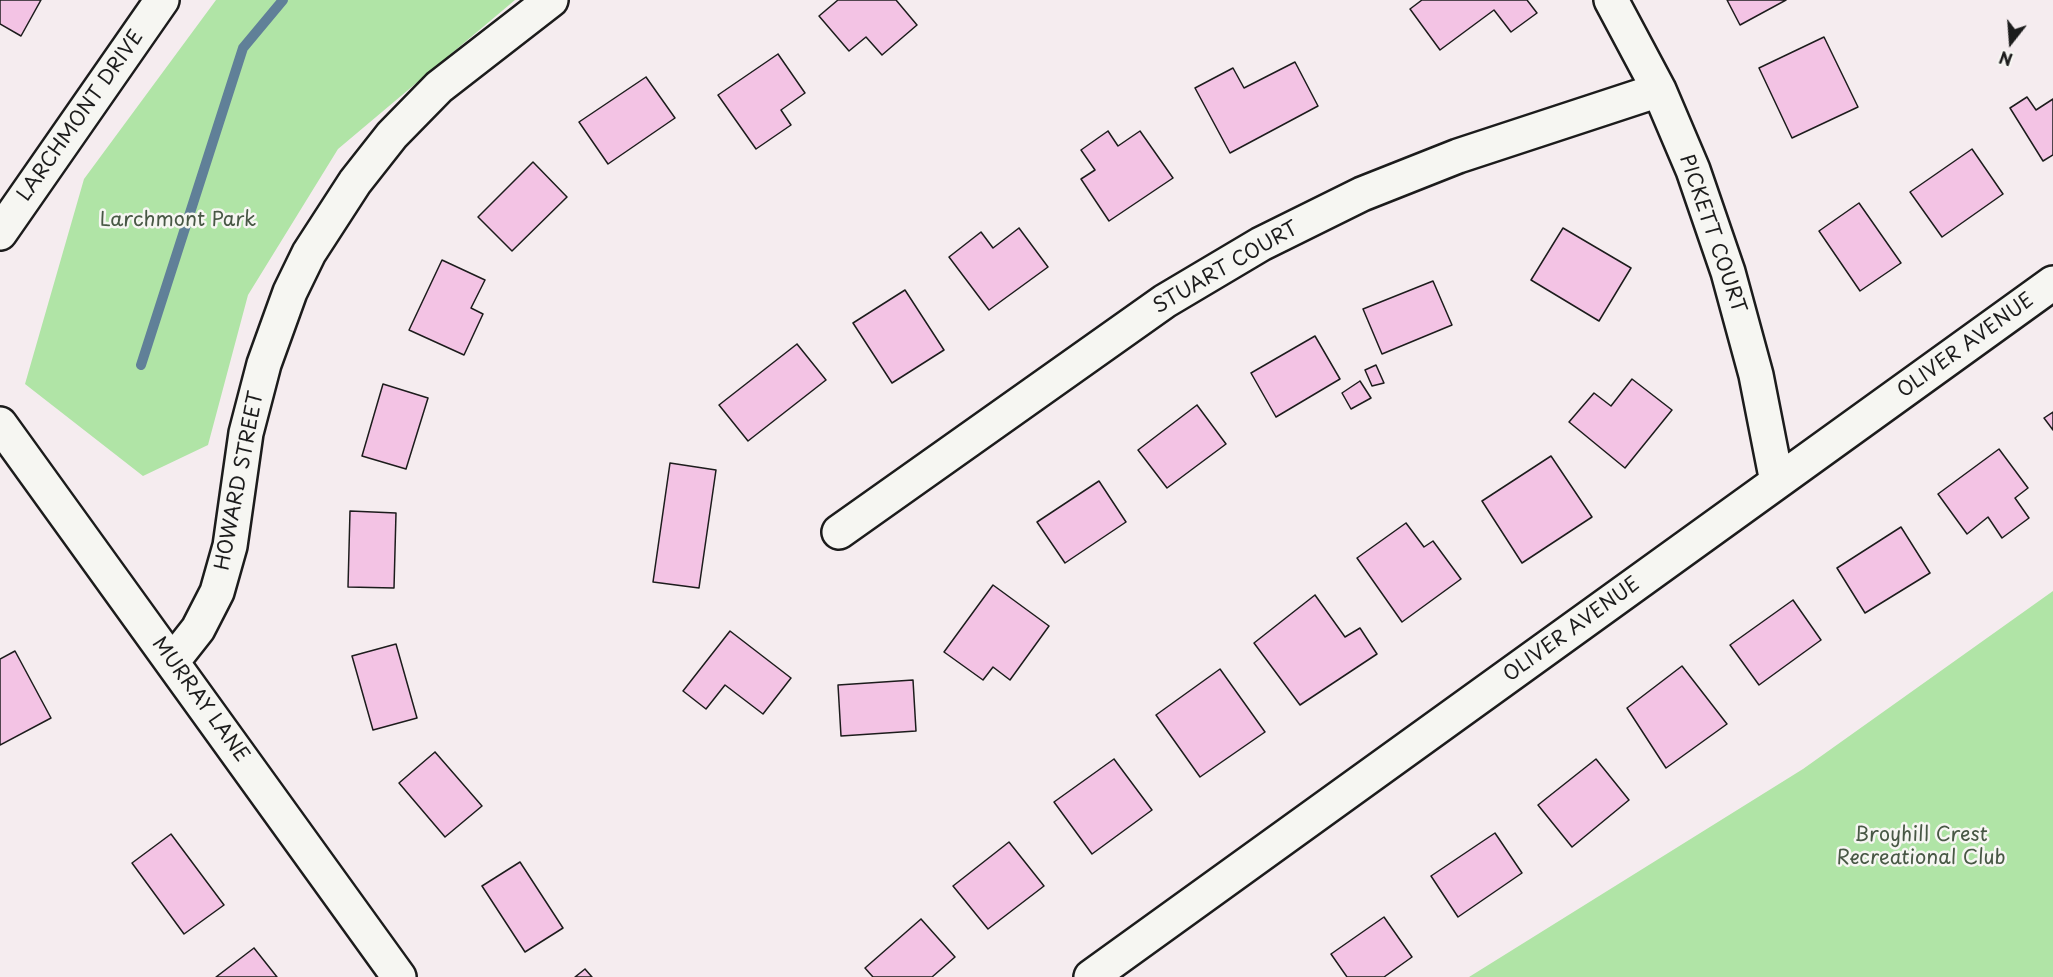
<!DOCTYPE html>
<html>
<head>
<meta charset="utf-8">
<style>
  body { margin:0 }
  #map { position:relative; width:2053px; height:977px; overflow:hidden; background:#f5ecef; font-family:"Playpen Sans",sans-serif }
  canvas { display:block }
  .north { position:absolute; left:1981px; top:12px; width:60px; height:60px; -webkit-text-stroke:4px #f6f6f2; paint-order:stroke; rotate:197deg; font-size:16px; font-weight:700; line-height:24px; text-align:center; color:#1c1c1c }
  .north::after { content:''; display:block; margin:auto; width:21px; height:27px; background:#1c1c1c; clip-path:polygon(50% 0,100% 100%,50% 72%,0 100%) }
</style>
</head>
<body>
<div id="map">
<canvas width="2053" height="977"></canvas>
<div class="north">N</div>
</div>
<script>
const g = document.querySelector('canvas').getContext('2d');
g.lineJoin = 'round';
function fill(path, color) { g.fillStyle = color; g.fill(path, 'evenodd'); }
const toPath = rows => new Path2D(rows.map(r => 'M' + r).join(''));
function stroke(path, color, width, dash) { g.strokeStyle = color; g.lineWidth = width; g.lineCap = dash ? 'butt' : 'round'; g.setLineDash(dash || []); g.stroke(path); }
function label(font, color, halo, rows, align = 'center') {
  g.font = font + ' "Playpen Sans",sans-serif'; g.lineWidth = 5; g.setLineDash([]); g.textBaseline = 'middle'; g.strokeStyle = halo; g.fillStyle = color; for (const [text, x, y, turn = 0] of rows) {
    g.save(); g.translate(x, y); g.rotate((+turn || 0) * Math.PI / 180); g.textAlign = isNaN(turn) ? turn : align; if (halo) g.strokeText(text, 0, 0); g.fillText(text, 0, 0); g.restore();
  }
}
const green = toPath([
  [216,0,515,0,338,149,248,295,208,445,143,476,25,384,84,179],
  [2053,591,2053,977,1469,977,1803,769]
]);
const stream = toPath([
  [141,365,243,48,283,0]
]);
const building = toPath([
  [0,0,41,0,21,36,0,24,0,0],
  [838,0,896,0,917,25,882,55,866,37,849,51,819,16,838,0],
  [1422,0,1527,0,1537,13,1511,32,1494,10,1440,50,1410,9,1422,0],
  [1727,0,1786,0,1740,25,1727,0],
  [1824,37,1858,107,1792,138,1759,68,1824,37],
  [778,54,805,93,781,110,791,125,756,149,718,95,778,54],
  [1295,62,1318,106,1230,153,1195,88,1233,68,1244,88,1295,62],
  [646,77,675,118,608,164,579,122,646,77],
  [2027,97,2036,110,2053,99,2053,155,2043,161,2010,108,2027,97],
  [1108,131,1118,146,1140,131,1173,178,1109,221,1081,179,1095,170,1081,150,1108,131],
  [1972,149,2003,194,1942,237,1910,192,1972,149],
  [533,162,567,197,512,251,478,217,533,162],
  [1859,203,1901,263,1860,291,1819,231,1859,203],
  [1019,228,1048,267,989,310,949,257,981,232,993,248,1019,228],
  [1563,228,1631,268,1599,321,1531,280,1563,228],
  [442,260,485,280,471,308,483,314,464,355,409,330,442,260],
  [1433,281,1452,325,1382,354,1363,309,1433,281],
  [905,290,944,350,892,383,853,323,905,290],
  [1315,336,1340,379,1276,417,1251,373,1315,336],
  [797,344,826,380,748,441,719,405,797,344],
  [1376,365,1384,383,1372,386,1365,370,1376,365],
  [1632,379,1672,410,1625,468,1569,422,1594,393,1611,406,1632,379],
  [1360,381,1371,398,1351,409,1342,393,1360,381],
  [383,384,428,398,406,469,362,456,383,384],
  [1197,405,1226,444,1167,488,1138,450,1197,405],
  [2053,412,2053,430,2044,418,2053,412],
  [1999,449,2028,488,2015,498,2029,518,2002,538,1988,517,1967,534,1938,494,1999,449],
  [1551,456,1592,517,1522,563,1482,501,1551,456],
  [670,463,716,470,699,588,653,582,670,463],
  [1099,481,1126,522,1065,563,1037,522,1099,481],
  [350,511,396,513,394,588,348,587,350,511],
  [1406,523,1424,547,1433,541,1461,579,1402,622,1357,558,1406,523],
  [1901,527,1930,573,1865,613,1837,568,1901,527],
  [993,585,1049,626,1010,680,993,667,983,680,944,652,993,585],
  [1315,595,1345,637,1360,628,1377,654,1300,705,1254,643,1315,595],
  [1793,600,1821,640,1759,685,1730,645,1793,600],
  [730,631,791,678,763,714,725,685,706,709,683,691,730,631],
  [396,644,417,718,373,730,352,656,396,644],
  [15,651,51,718,0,745,0,659,15,651],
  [1682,666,1727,724,1666,768,1627,708,1682,666],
  [1220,669,1265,732,1200,777,1156,715,1220,669],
  [913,680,916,731,841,736,838,685,913,680],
  [435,752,482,806,445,837,399,783,435,752],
  [1114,759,1152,810,1092,854,1054,802,1114,759],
  [1596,759,1629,800,1572,847,1538,805,1596,759],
  [1495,833,1522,873,1458,917,1431,876,1495,833],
  [171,834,224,905,184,934,132,863,171,834],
  [1009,842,1044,886,988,929,953,886,1009,842],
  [520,862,563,928,525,952,482,886,520,862],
  [1384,917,1412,957,1384,977,1347,977,1331,954,1384,917],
  [921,919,955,957,932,977,873,977,865,968,921,919],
  [254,948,277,977,216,977,254,948],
  [585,969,592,977,575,977,585,969]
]);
const minor = toPath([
  [1611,0,1659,90,1693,170,1728,272,1756,375,1777,482],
  [0,233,162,0],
  [0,424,399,977],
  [839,532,1165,301,1261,244,1362,194,1458,156,1659,90],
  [172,662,198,629,217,592,230,546,246,433,264,364,290,292,309,253,355,182,392,135,439,87,551,0],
  [1091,977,2053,283]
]);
const streetNames = [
  ["LARCHMONT DRIVE",81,116,-55],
  ["PICKETT COURT",1712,234,71],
  ["STUART COURT",1226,268,-30],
  ["OLIVER AVENUE",1966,346,-36],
  ["HOWARD STREET",240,481,-79],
  ["OLIVER AVENUE",1572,630,-36],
  ["MURRAY LANE",200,700,54]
];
const parkNames = [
  ["Larchmont Park",178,220],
  ["Broyhill Crest",1921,835],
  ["Recreational Club",1921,858]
];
fill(green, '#b0e4a6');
stroke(stream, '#608098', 10);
fill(building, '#f3c3e4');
stroke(building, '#1c1c1c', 1.5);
stroke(minor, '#1c1c1c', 38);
stroke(minor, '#f6f6f2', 33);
label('20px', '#1c1c1c', '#f6f6f2', streetNames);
label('20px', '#485845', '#f6f6f2', parkNames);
</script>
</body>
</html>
